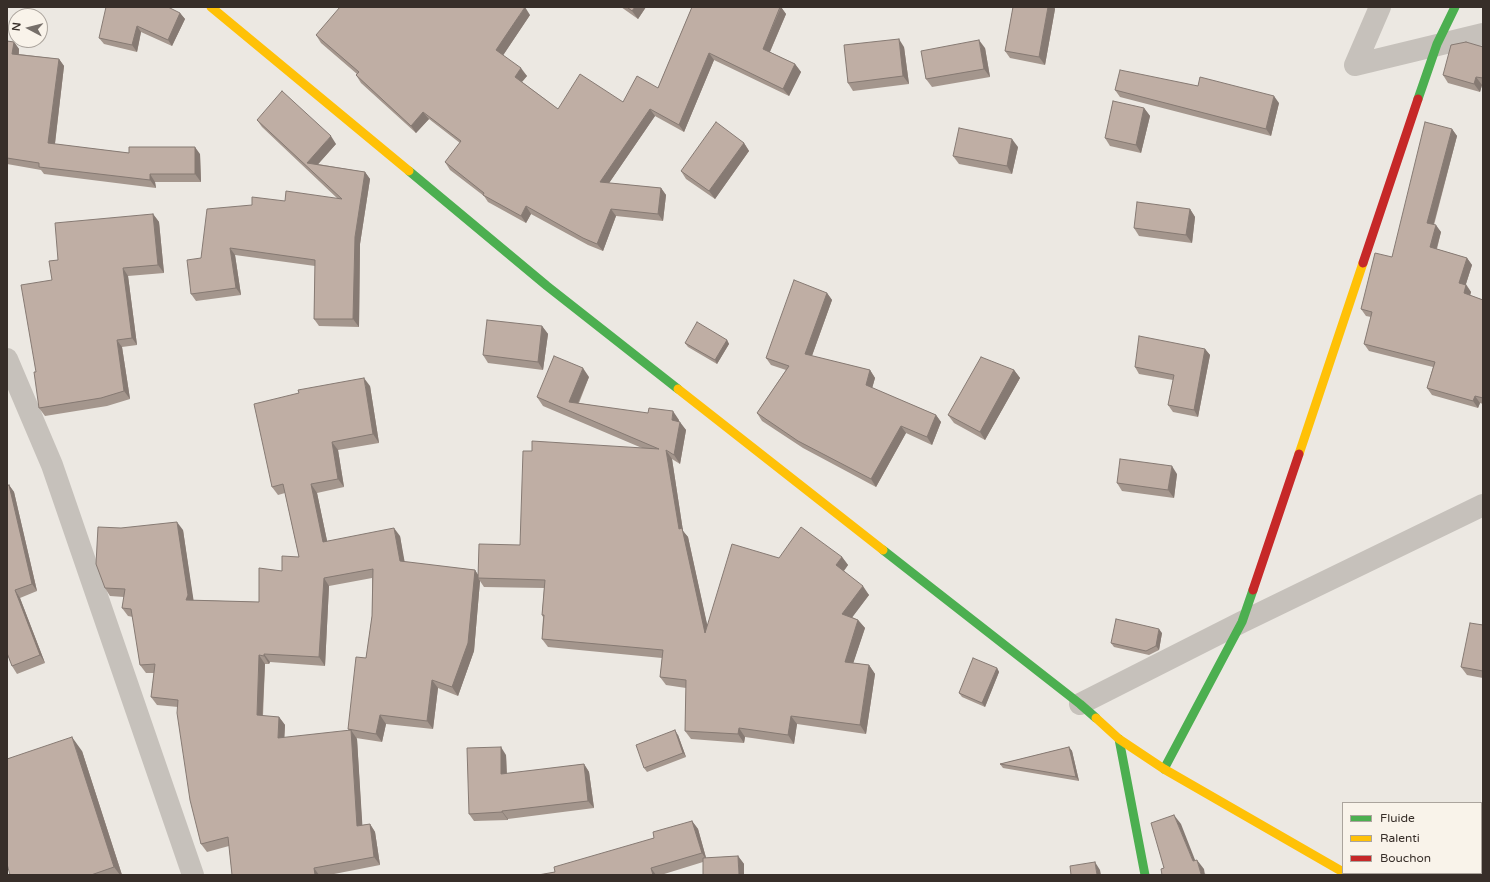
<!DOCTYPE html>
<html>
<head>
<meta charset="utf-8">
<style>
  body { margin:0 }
  #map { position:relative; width:1490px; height:882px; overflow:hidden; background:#ece8e2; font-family:"Varela Round",sans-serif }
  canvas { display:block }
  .frame { position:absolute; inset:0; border:8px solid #372e29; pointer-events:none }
  .legend { position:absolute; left:1342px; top:802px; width:140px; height:72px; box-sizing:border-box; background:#f9f3ea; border:1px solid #aba49d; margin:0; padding:5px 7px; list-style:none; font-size:12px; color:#372e29 }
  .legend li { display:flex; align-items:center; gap:8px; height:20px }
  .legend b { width:20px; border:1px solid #aba49d }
  .north { position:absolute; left:8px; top:8px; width:40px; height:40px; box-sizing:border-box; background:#f9f3ea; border:1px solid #aba49d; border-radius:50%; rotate:277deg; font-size:11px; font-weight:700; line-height:16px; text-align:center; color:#372e29 }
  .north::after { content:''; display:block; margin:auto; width:14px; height:18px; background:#766f6a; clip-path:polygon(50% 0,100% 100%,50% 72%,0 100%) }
</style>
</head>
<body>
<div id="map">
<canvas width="1490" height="882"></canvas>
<div class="frame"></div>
<ul class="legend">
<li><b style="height:5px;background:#4caf50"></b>Fluide</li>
<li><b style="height:5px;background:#ffc107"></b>Ralenti</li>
<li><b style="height:5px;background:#c62828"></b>Bouchon</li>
</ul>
<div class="north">N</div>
</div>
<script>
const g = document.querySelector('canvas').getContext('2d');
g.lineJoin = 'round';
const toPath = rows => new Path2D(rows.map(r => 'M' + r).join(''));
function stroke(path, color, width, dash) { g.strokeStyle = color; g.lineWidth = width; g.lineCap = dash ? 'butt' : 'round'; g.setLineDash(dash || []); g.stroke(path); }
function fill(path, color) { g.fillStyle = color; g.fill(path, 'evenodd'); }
const street = toPath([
  [1355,65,1483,34],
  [1355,65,1380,7],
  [7,359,52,465,193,875],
  [1080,704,1242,622,1483,505]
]);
const fast = toPath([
  [1418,99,1437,44,1455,7],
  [409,171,547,286,678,389],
  [883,550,1080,704,1096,718],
  [1119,739,1145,875],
  [1164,769,1242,622,1253,590]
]);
const slow = toPath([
  [211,7,409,171],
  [678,389,883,550],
  [1299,454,1363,263],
  [1096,718,1119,739,1164,769,1343,872]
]);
const jam = toPath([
  [1363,263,1418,99],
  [1253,590,1299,454]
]);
const wall = toPath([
  [621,7,646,7,638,19],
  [692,7,781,7,786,14,770,52,795,64,801,72,789,96,714,60,684,132,655,116,609,183,661,188,666,195,663,221,616,216,603,251,588,245,531,214,526,223,488,202,484,196,450,170,445,162,460,143,429,119,416,133,361,83,356,75,357,74,321,43,316,35,530,15,503,55,527,76,522,82,558,109,623,102,658,88],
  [1013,7,1054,7,1055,9,1045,65,1010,58,1005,51],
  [180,13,185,19,172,46,141,32,137,52,104,44,99,38],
  [7,41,14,42,19,49,19,54,59,59,64,66,55,144,129,153,200,154,201,182,155,182,156,188,44,174,41,170,7,164],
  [904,47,909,84,853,91,848,83],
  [1483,47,1483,85,1482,85,1480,92,1448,83,1443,75],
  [985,48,990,77,932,87,926,79],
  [1115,90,1279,103,1271,136,1120,97],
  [1144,108,1150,116,1141,153,1110,146,1105,138],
  [257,120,336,144,318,164,365,172,370,179,360,244,359,327,319,326,314,319,315,266,235,255,241,295,196,301,191,294,201,258,252,205,285,201,338,199,262,127],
  [1452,129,1457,136,1434,225,1441,232,1437,249,1467,258,1472,265,1466,284,1471,292,1470,295,1483,300,1483,404,1480,403,1478,408,1432,395,1427,388,1433,367,1369,351,1364,344,1371,317,1366,316,1361,309,1392,257],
  [744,143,749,151,715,199,686,179,681,171],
  [1018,147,1012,174,959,164,953,156],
  [1190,209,1195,217,1192,243,1139,236,1134,228],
  [153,214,159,222,164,273,128,276,137,345,122,347,130,399,107,406,45,416,39,408,36,372,52,280,58,260],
  [827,293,832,300,812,356,870,370,875,378,872,388,936,415,941,422,932,445,906,433,876,487,803,448,762,421,757,413,786,370,771,365,766,358],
  [542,326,548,334,543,370,488,363,483,355],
  [727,340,729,344,717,364,688,347,685,343],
  [1205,349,1210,355,1198,417,1173,412,1168,405,1173,380,1139,374,1135,367],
  [1014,370,1020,378,985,440,954,423,948,415],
  [589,377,579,403,679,420,679,422,686,430,680,464,672,459,683,531,688,537,707,625,779,558,842,557,848,565,844,571,869,595,852,617,858,620,865,628,853,663,869,665,875,674,866,734,797,724,794,744,745,737,744,743,691,739,685,731,686,688,666,685,660,677,662,658,548,647,542,639,543,617,542,615,544,588,484,587,480,581,474,651,458,696,438,688,433,729,386,724,382,742,356,738,357,739,362,825,370,824,375,832,380,865,329,875,232,875,229,846,207,852,201,844,178,707,157,705,151,697,154,673,146,673,140,665,133,617,128,616,122,608,124,597,110,596,105,588,121,528,183,530,193,600,259,602,282,571,299,557,285,493,278,495,272,487,370,386,379,443,338,450,344,487,317,493,327,541,400,536,404,562,475,570,478,575,520,545,532,451,642,448,543,406,537,397],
  [372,578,372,616,366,658,348,729,349,731,284,738,285,725,279,717,263,716,265,664,269,664,270,662,325,666,329,586],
  [1177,474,1174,498,1122,491,1117,483],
  [9,485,14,492,37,591,20,598,45,663,17,674,12,666],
  [1483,625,1483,678,1467,675,1461,667],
  [1162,633,1159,650,1149,655,1114,647,1111,643],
  [997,668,999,672,985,707,962,697,959,693],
  [678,735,686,757,647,772,644,768],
  [1069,747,1072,751,1079,781,1003,768,1000,764],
  [82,751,122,875,10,875],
  [506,755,507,774,584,764,589,772,594,808,508,819,508,820,474,821,469,814],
  [692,821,698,829,706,858,738,856,744,864,703,862,661,875,538,875,555,872,654,838]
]);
const shadedWall = toPath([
  [525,7,530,15,502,57,496,50],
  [635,7,646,7,638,19,632,11],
  [781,7,786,14,768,56,763,49],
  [1048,7,1054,7,1055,9,1045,65,1039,57],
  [180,13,185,19,172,46,168,40],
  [137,26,141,32,137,52,132,45],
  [899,39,904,47,909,84,903,76],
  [979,40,985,48,990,77,984,69],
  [14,42,19,49,18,61,12,54],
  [709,53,714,60,684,132,679,125],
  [59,59,64,66,54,151,48,143],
  [795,64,801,72,789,96,783,89],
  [521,68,527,76,520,84,515,77],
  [1476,77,1482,85,1480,92,1474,84],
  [1274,96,1279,103,1271,136,1266,129],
  [1144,108,1150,116,1141,153,1136,145],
  [650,109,655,116,605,189,600,182],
  [423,112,429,119,416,133,411,126],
  [1452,129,1457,136,1432,230,1427,223],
  [331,136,336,144,313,170,307,163],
  [1012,139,1018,147,1012,174,1007,166],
  [744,143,749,151,715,199,709,191],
  [195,147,200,154,201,182,195,174],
  [365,172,370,179,360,244,359,327,353,319,355,237],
  [150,174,155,182,156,188,150,180],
  [661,188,666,195,663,221,658,214],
  [526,206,531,214,526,223,521,216],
  [611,209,616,216,603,251,597,244],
  [1190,209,1195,217,1192,243,1186,235],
  [153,214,159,222,164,273,158,265],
  [1436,225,1441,232,1435,254,1430,247],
  [230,248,235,255,241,295,236,288],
  [1467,258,1472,265,1464,290,1459,283],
  [123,268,128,276,137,345,132,338],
  [1466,285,1471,292,1469,300,1464,293],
  [827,293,832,300,810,361,805,354],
  [542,326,548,334,543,370,538,362],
  [117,340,122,347,130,399,124,391],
  [727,340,729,344,717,364,715,360],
  [1205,349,1210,355,1198,417,1194,410],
  [583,368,589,377,575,410,569,402],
  [870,370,875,378,871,392,866,385],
  [1014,370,1020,378,985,440,980,432],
  [364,378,370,386,379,443,373,434],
  [1475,396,1480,403,1478,408,1473,401],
  [673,411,679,420,678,429,672,420],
  [936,415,941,422,932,445,927,437],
  [680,422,686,430,680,464,674,455],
  [901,426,906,433,876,487,871,479],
  [332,442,338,450,344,487,338,479],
  [666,450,672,459,683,531,688,537,711,642,705,633,679,529],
  [1172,466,1177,474,1174,498,1168,490],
  [311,484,317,493,329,550,323,542],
  [9,485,14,492,37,591,32,584],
  [177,522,183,530,194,603,186,600],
  [394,528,400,536,406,569,400,561],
  [842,557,848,565,842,573,836,565],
  [475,570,480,578,478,578,480,581,474,651,458,696,452,687],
  [324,578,329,586,325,666,319,657],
  [863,586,869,595,848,623,842,614],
  [15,590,20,598,45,663,40,655],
  [858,620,865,628,851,670,845,662],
  [1159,629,1162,633,1159,650,1156,646],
  [264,654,270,662,269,664,264,656],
  [259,655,265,664,262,723,257,715],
  [869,665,875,674,866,734,860,725],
  [997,668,999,672,985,707,982,703],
  [432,680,438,688,433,729,427,721],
  [380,715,386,724,382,742,376,734],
  [791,716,797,724,794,744,788,735],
  [279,717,285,725,284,747,278,738],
  [739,728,745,737,744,743,738,734],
  [351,730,357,739,363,835,357,826],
  [675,730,678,735,686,757,683,753],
  [72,737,82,751,122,875,120,875,114,867],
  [501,747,506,755,507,782,501,774],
  [1069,747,1072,751,1079,781,1076,777],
  [584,764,589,772,594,808,588,801],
  [502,811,508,819,508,820,502,812],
  [1174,815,1181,824,1199,870,1193,861],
  [692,821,698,829,707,861,702,853],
  [370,824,375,832,380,865,374,857],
  [738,856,744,864,744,875,739,875],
  [1197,860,1204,869,1205,875,1201,874],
  [1095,862,1100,870,1101,875,1097,875],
  [314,868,319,875,315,875],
  [651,868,656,875,653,875]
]);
const building = toPath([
  [106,7,168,7,180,13,168,40,137,26,132,45,99,38,106,7],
  [340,7,525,7,496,50,521,68,515,77,558,109,580,74,623,102,637,76,658,88,692,7,780,7,763,49,795,64,783,89,709,53,679,125,650,109,600,182,661,188,658,214,611,209,597,244,583,238,526,206,521,216,483,195,484,193,445,162,461,141,423,112,411,126,356,75,359,72,316,35,340,7],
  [627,7,635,7,632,11,627,7],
  [1013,7,1048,7,1039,57,1005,51,1013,7],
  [899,39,903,76,848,83,844,45,899,39],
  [979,40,984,69,926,79,921,51,979,40],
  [7,41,14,42,12,54,59,59,48,143,129,153,129,147,195,147,195,174,150,174,150,180,39,167,39,163,7,158,7,41],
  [1466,42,1483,47,1483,78,1476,77,1474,84,1443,75,1451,45,1466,42],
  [1120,70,1198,86,1200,77,1274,96,1266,129,1115,90,1120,70],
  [282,91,331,136,307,163,365,172,355,237,353,319,314,319,315,260,230,248,236,288,191,294,187,260,201,258,207,209,252,205,252,197,285,201,286,191,342,199,257,120,282,91],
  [1113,101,1144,108,1136,145,1105,138,1113,101],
  [716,122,744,143,709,191,681,171,716,122],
  [1425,122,1452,129,1427,223,1436,225,1430,247,1467,258,1459,283,1466,285,1464,293,1483,300,1483,398,1475,396,1473,401,1427,388,1435,362,1364,344,1372,312,1361,309,1375,253,1392,257,1425,122],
  [959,128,1012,139,1007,166,953,156,959,128],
  [1137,202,1190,209,1186,235,1134,228,1137,202],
  [153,214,158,265,123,268,132,338,117,340,124,391,101,398,39,408,34,372,36,372,21,285,52,280,49,261,58,260,55,223,153,214],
  [794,280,827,293,805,354,870,370,866,385,936,415,927,437,901,426,871,479,798,441,757,413,789,366,766,358,794,280],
  [487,320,542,326,538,362,483,355,487,320],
  [697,322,727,340,715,360,685,343,697,322],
  [1139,336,1205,349,1194,410,1168,405,1174,375,1135,367,1139,336],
  [554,356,583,368,569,402,648,413,649,408,673,411,672,420,680,422,674,455,666,450,679,529,682,528,705,633,732,544,779,558,801,527,842,557,836,565,863,586,842,614,858,620,845,662,869,665,860,725,791,716,788,735,739,728,738,734,685,731,686,680,660,677,663,650,542,639,544,615,542,615,545,580,478,578,479,544,520,545,523,451,532,451,532,441,659,449,537,397,554,356],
  [981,357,1014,370,980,432,948,415,981,357],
  [364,378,373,434,332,442,338,479,311,484,323,542,394,528,400,561,475,570,468,643,452,687,432,680,427,721,380,715,376,734,348,729,356,657,366,658,372,616,373,569,324,578,319,657,264,654,264,656,259,655,257,715,279,717,278,738,351,730,357,826,370,824,374,857,314,868,315,875,232,875,228,837,201,844,190,800,177,713,178,700,151,697,155,664,140,665,131,609,122,608,125,589,105,588,96,564,98,527,121,528,177,522,188,595,186,600,259,602,259,568,282,571,282,556,299,557,283,484,272,487,254,404,299,393,298,390,364,378],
  [1120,459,1172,466,1168,490,1117,483,1120,459],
  [9,485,32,584,15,590,40,655,12,666,7,653,7,486,9,485],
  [1116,619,1159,629,1156,646,1146,651,1111,643,1116,619],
  [1470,623,1483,625,1483,671,1461,667,1470,623],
  [973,658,997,668,982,703,959,693,973,658],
  [675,730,683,753,644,768,636,745,675,730],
  [72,737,114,867,91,875,10,875,7,864,7,759,72,737],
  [501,747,501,774,584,764,588,801,502,811,502,812,469,814,467,748,501,747],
  [1069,747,1076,777,1000,764,1069,747],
  [1174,815,1193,861,1197,860,1201,874,1213,875,1162,875,1161,869,1164,868,1151,823,1174,815],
  [692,821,702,853,651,868,653,875,538,875,555,872,554,867,654,838,653,832,692,821],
  [738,856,739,875,703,875,703,858,738,856],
  [1095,862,1097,875,1071,875,1070,866,1095,862]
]);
stroke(street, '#c6c1bb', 22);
stroke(fast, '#4caf50', 9);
stroke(slow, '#ffc107', 9);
stroke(jam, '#c62828', 9);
fill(wall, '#a4968d');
fill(shadedWall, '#867a73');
fill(building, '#bfaea4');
stroke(building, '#867a73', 1);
</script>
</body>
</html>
